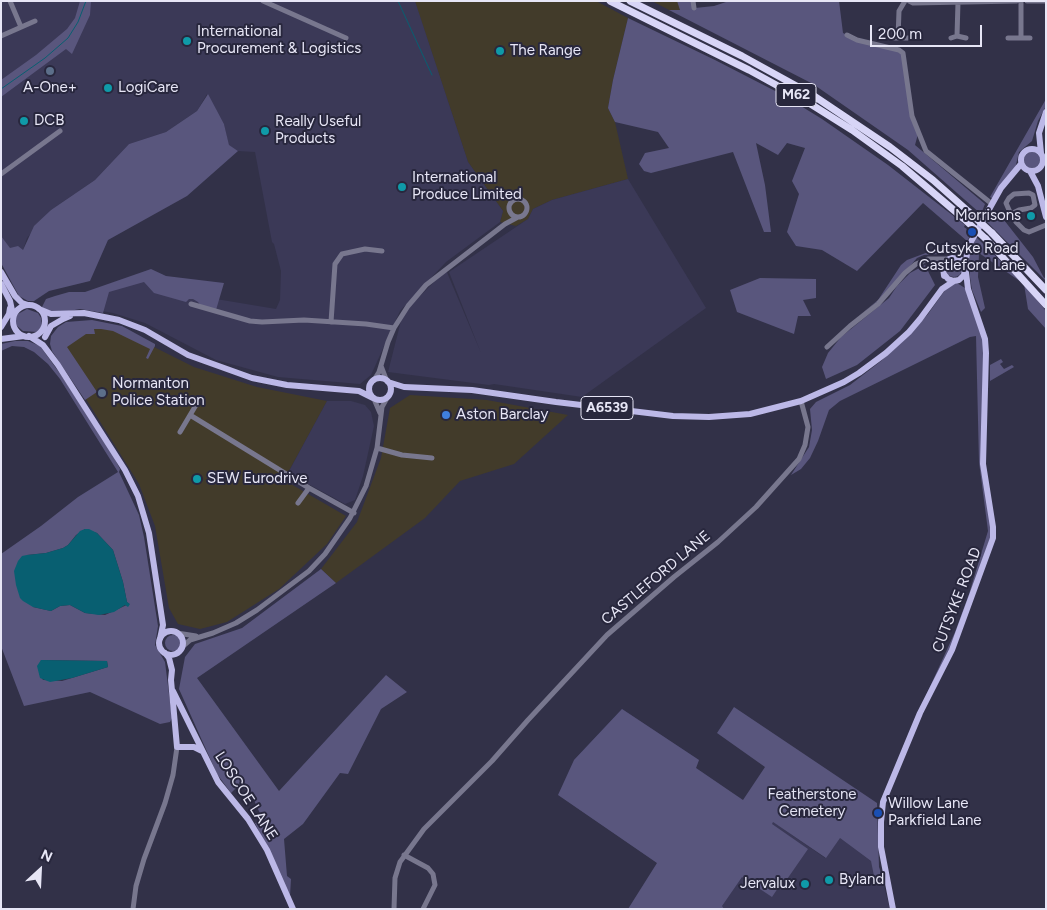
<!DOCTYPE html>
<html>
<head>
<meta charset="utf-8">
<style>
  body { margin:0 }
  #map { position:relative; width:1047px; height:910px; overflow:hidden; background:#323148; font-family:Figtree,sans-serif }
  canvas { display:block }
  .frame { position:absolute; inset:0; border:2px solid #e7e6f6; pointer-events:none }
  .north { position:absolute; left:15px; top:845px; width:50px; height:50px; -webkit-text-stroke:4px #28273d; paint-order:stroke; rotate:25deg; font-size:14px; font-weight:700; line-height:20px; text-align:center; color:#e7e6f6 }
  .north::after { content:''; display:block; margin:auto; width:18px; height:22px; background:#e7e6f6; clip-path:polygon(50% 0,100% 100%,50% 72%,0 100%) }
  .scale { position:absolute; left:870px; top:25px; width:112px; height:22px; box-sizing:border-box; border:2px solid #e7e6f6; border-top:0; padding-left:6px; font-size:15px; line-height:18px; white-space:nowrap; color:#e7e6f6; -webkit-text-stroke:4px #28273d; paint-order:stroke }
</style>
</head>
<body>
<div id="map">
<canvas width="1047" height="910"></canvas>
<div class="frame"></div>
<div class="north">N</div>
<div class="scale">200 m</div>
</div>
<script>
const g = document.querySelector('canvas').getContext('2d');
g.lineJoin = 'round';
function fill(path, color) { g.fillStyle = color; g.fill(path, 'evenodd'); }
const toPath = rows => new Path2D(rows.map(r => 'M' + r).join(''));
function stroke(path, color, width, dash) { g.strokeStyle = color; g.lineWidth = width; g.lineCap = dash ? 'butt' : 'round'; g.setLineDash(dash || []); g.stroke(path); }
function label(font, color, halo, rows, align = 'center') {
  g.font = font + ' Figtree,sans-serif'; g.lineWidth = 4; g.setLineDash([]); g.textBaseline = 'middle'; g.strokeStyle = halo; g.fillStyle = color; for (const [text, x, y, turn = 0] of rows) {
    g.save(); g.translate(x, y); g.rotate((+turn || 0) * Math.PI / 180); g.textAlign = isNaN(turn) ? turn : align; if (halo) g.strokeText(text, 0, 0); g.fillText(text, 0, 0); g.restore();
  }
}
const commercial = toPath([
  [596,1,628,18,613,80,608,108,615,122,628,179,552,200,533,209,528,219,516,226,500,222,503,211,468,162,415,2],
  [652,1,678,1,680,10,669,10],
  [66,325,118,329,194,367,257,387,327,401,284,480,346,516,327,544,279,589,227,622,200,629,178,624,169,608,155,526,139,484,59,356],
  [410,395,487,400,568,415,514,464,460,481,425,518,336,583,321,569,357,522,381,458,390,408]
]);
const built = toPath([
  [1,1,415,1,468,162,503,211,500,222,446,262,400,311,371,375,360,384,278,377,216,360,145,323,113,313,80,307,111,289,145,279,156,289,276,309,280,300,281,271,274,244,272,242,255,152,238,151,229,146,224,124,207,94,197,111,166,132,129,144,95,180,51,210,27,238,23,250,1,260],
  [628,179,706,308,582,397,494,384,489,385,388,372,403,313,446,270,481,353,449,272,528,219,533,209,552,200],
  [327,401,351,401,365,405,371,412,374,426,363,476,355,500,345,504,288,473],
  [622,709,699,760,696,768,825,858,839,837,879,867,890,909,724,909,573,805,574,760]
]);
const green = toPath([
  [80,1,91,1,90,15,72,54,66,49,1,97,1,80,36,55,67,29,75,18],
  [677,1,693,1,695,8,714,6,729,1,839,1,843,33,847,35,903,53,912,113,918,134,915,145,985,204,981,214,908,150,813,84,669,10,680,10],
  [628,18,715,60,783,95,822,119,888,165,965,225,964,227,972,233,967,241,923,203,857,271,822,250,796,246,787,232,799,194,792,181,805,148,787,143,778,155,756,143,765,185,771,232,764,232,733,152,651,173,644,171,639,164,645,153,669,148,658,132,615,122,608,108,613,80],
  [208,94,224,124,229,145,238,151,187,196,108,240,90,281,49,291,34,301,28,301,19,296,1,263,1,236,10,248,18,246,23,250,34,226,51,210,95,180,129,144,166,132,197,111],
  [1046,99,1046,106,1038,121,1032,141,1019,152,1015,169,993,199,990,197],
  '1024 160a8 8 0 1 1 16 0a8 8 0 1 1-16 0Z',
  [994,210,1004,220,1033,257,1044,278,1046,277,1046,281,987,222],
  [976,237,1024,284,1046,311,1046,329,1028,309,1024,284,979,253,978,277,985,308,981,312,972,290,970,277,970,254],
  [960,246,962,248,953,253,924,255,917,258,884,296,854,320,878,300,901,265,907,260,931,251],
  '946 269a8 8 0 1 1 16 0a8 8 0 1 1-16 0Z',
  [925,265,935,285,900,331,857,365,826,379,822,367,828,353,841,337,889,298,897,286,910,273],
  [151,269,166,276,224,283,216,310,201,306,198,302,193,299,189,299,186,302,154,293,144,282,109,292,103,313,80,309,58,313,46,310,42,307,46,299,55,296,69,292,85,292],
  [760,278,816,279,816,298,803,300,811,316,798,316,794,334,737,312,730,290],
  [957,283,965,288,984,340,982,468,992,533,950,650,923,702,955,632,969,594,988,531,979,462,976,336,970,337,840,401,829,410,818,441,810,458,801,469,791,475,809,447,812,430,810,409,816,402,850,385,881,361,909,335,928,314,948,286],
  [27,309,38,313,41,318,42,326,37,332,23,331,16,325,15,319,18,314],
  [92,320,122,326,155,344,155,346,148,359,146,358,150,349,113,331,101,329,94,329,95,334,86,334,67,347,97,392,85,400,52,351,50,344,51,336,58,327,66,322],
  [15,341,28,341,40,346,61,375,109,448,120,469,119,472,139,515,144,537,158,626,155,645,165,662,172,718,170,722,160,724,90,692,24,706,1,646,1,554,41,526,78,497,118,472,60,379,48,364,34,352,24,347,12,346,1,351,1,344],
  [85,529,97,533,113,550,123,582,127,602,129,604,105,615,85,613,70,605,60,606,51,611,33,607,27,555,46,553,63,548,68,545,76,535],
  [41,660,107,661,108,667,62,681,43,680,39,673],
  [1001,359,1003,362,1000,364,1004,369,1012,365,1014,367,990,381,990,365],
  [321,569,336,583,197,678,279,791,386,675,407,692,381,709,348,774,340,773,303,824,284,839,287,876,291,879,290,896,255,823,263,820,253,798,240,784,231,793,217,774,179,689,185,657,195,644,242,628],
  '165 643a8 8 0 1 1 16 0a8 8 0 1 1-16 0Z',
  [734,707,877,803,879,867,884,883,880,884,875,881,871,861,840,838,826,858,773,822,772,824,808,849,783,885,780,889,778,888,772,897,742,877,722,906,724,909,628,909,657,863,558,795,574,760,622,709,699,760,696,768,743,800,765,767,717,733]
]);
const water = toPath([
  [85,529,89,529,97,533,113,550,123,582,127,602,130,604,128,607,125,605,114,612,99,615,85,613,70,605,60,606,51,611,46,610,33,607,23,601,20,598,16,585,14,571,18,561,22,556,27,555,46,553,63,548,68,545,80,531],
  [41,660,107,661,108,667,72,678,50,682,40,678,37,666]
]);
const stream = toPath([
  [398,1,432,75],
  [1,89,45,58,68,38,78,22,86,1]
]);
const minor = toPath([
  [10,1,21,27],
  [263,1,346,38],
  [693,1,694,8],
  [909,1,913,3,1017,1],
  [1021,1,1021,38],
  [1027,1,1045,1],
  [847,35,857,40,899,50,903,53,912,116,926,151,992,204],
  [1,36,35,21],
  [957,36,958,2],
  [893,38,898,38,899,11,905,1],
  [898,38,910,38],
  [951,38,957,36,966,38],
  [1008,38,1030,38],
  [1,174,60,131],
  '509 208a9 9 0 1 1 18 0a9 9 0 1 1-18 0Z',
  [1013,218,1015,212,1019,210,1031,208,1035,205,1033,195,1029,193,1014,194,1009,198,1006,203,1009,210,1016,222,1024,230,1029,232,1046,225],
  [191,304,250,321,262,322,304,320,366,324,394,328],
  [331,322,335,264,342,254,365,249,382,251],
  [827,347,850,326,878,304,905,273,916,264,928,259,949,259],
  [381,366,386,379],
  [374,380,379,372,388,342,394,328,408,306,426,285,505,224,518,217],
  [374,399,380,413],
  [190,415,309,488,354,513],
  [180,432,199,400],
  [377,448,402,455,432,458],
  [298,503,309,488],
  [177,633,196,636],
  [182,647,190,640,213,633,236,623,257,610,309,571,325,554,350,518,366,486,377,448,382,407,387,398],
  [404,855,428,868,433,874,435,885,423,909],
  [133,909,136,886,144,859,165,803,173,775,177,747],
  [394,909,395,878,400,862,424,829,492,761,528,720,607,635,674,577,718,542,756,507,799,459,805,445,808,427,801,401]
]);
const major = toPath([
  '1021 160a11 11 0 1 1 22 0a11 11 0 1 1-22 0Z',
  [1041,153,1039,133,1046,112],
  [1030,171,1038,186,1046,217],
  [1,272,15,296,22,303,28,305],
  [944,274,948,279,954,281,959,280,964,275,968,247,1001,188,1021,164],
  [944,276,943,267,949,259,952,258,960,259,965,264],
  [1,284,10,301,13,315],
  '13 321a16 16 0 1 1 32 0a16 16 0 1 1-32 0Z',
  [39,309,51,314,84,313,119,320,145,330,188,355,252,378,287,385,359,391,373,398],
  [1,327,9,314,10,308],
  [29,336,43,345,58,365,125,470,138,496,149,533,163,625,160,639],
  [45,337,51,326,63,319,70,316],
  [1,339,24,336],
  '369 389a11 11 0 1 1 22 0a11 11 0 1 1-22 0Z',
  [388,382,404,387,472,390,556,402,673,416,709,417,750,414,801,401,844,382,859,373,886,353,909,332,920,319,942,289,954,281],
  '159 643a12 12 0 1 1 24 0a12 12 0 1 1-24 0Z',
  [165,653,169,658,172,670,171,680,177,747,194,747,202,751],
  [173,691,218,782,248,819,267,850,293,909],
  [893,909,881,847,881,822,883,802,920,713,952,650,993,538,993,527,983,464,986,353,985,339,968,289,966,272]
]);
const highway = toPath([
  [610,1,749,70,809,103,852,130,902,166,963,218],
  [630,1,742,56,811,94,890,147,933,180,969,212],
  [992,233,1046,290],
  [986,239,1046,305]
]);
const highwayBridge = toPath([
  [969,212,992,233],
  [963,218,986,239]
]);
const markers = [
  [187,41,5,"#0f9aa8"],
  [500,51,5,"#0f9aa8"],
  [50,71,5,"#5c6f8a"],
  [108,88,5,"#0f9aa8"],
  [24,121,5,"#0f9aa8"],
  [265,131,5,"#0f9aa8"],
  [402,187,5,"#0f9aa8"],
  [1031,216,5,"#0f9aa8"],
  [972,232,5,"#1a4fb4"],
  [102,393,5,"#5c6f8a"],
  [446,415,5,"#3f7fe0"],
  [197,479,5,"#0f9aa8"],
  [878,813,5,"#1a4fb4"],
  [829,880,5,"#0f9aa8"],
  [805,884,5,"#0f9aa8"]
];
const shields = [
  [796,95,40],
  [607,408,52]
];
const shieldNames = [
  ["M62",796,95],
  ["A6539",607,408]
];
const poiNames = [
  ["International",197,32],
  ["Procurement & Logistics",197,49],
  ["The Range",510,51],
  ["A-One+",50,88,"center"],
  ["LogiCare",118,88],
  ["DCB",34,121],
  ["Really Useful",275,122],
  ["Products",275,139],
  ["International",412,178],
  ["Produce Limited",412,195],
  ["Morrisons",1021,216,"right"],
  ["Cutsyke Road",972,249,"center"],
  ["Castleford Lane",972,266,"center"],
  ["Normanton",112,384],
  ["Police Station",112,401],
  ["Aston Barclay",456,415],
  ["SEW Eurodrive",207,479],
  ["Willow Lane",888,804],
  ["Parkfield Lane",888,821],
  ["Byland",839,880],
  ["Jervalux",795,884,"right"]
];
const streetNames = [
  ["CASTLEFORD LANE",656,578,-40],
  ["CUTSYKE ROAD",957,600,-69],
  ["LOSCOE LANE",246,796,57]
];
const parkNames = [
  ["Featherstone",812,795],
  ["Cemetery",812,812]
];
fill(commercial, '#423b2a');
fill(built, '#3b3957');
fill(green, '#59567d');
fill(water, '#085f71');
stroke(stream, '#085f71', 1);
stroke(minor, '#78778e', 5);
stroke(major, '#bcb8e7', 6);
stroke(highway, '#d8d5f7', 7);
stroke(highwayBridge, '#d8d5f7', 7);
for (const [x, y, r, color] of markers) { const dot = new Path2D(); dot.arc(x, y, r, 0, 2 * Math.PI); g.fillStyle = color; g.fill(dot); stroke(dot, '#28273d', 2); }
for (const [x, y, w] of shields) { const box = new Path2D(); box.roundRect(x - w / 2, y - 11.5, w, 23, 4); g.fillStyle = '#28273d'; g.fill(box); stroke(box, '#e7e6f6', 1); }
label('bold 14px', '#e7e6f6', null, shieldNames);
label('15px', '#e7e6f6', '#28273d', poiNames, 'left');
label('15px', '#e7e6f6', '#28273d', streetNames);
label('15px', '#e2e2f2', '#28273d', parkNames);
</script>
</body>
</html>
